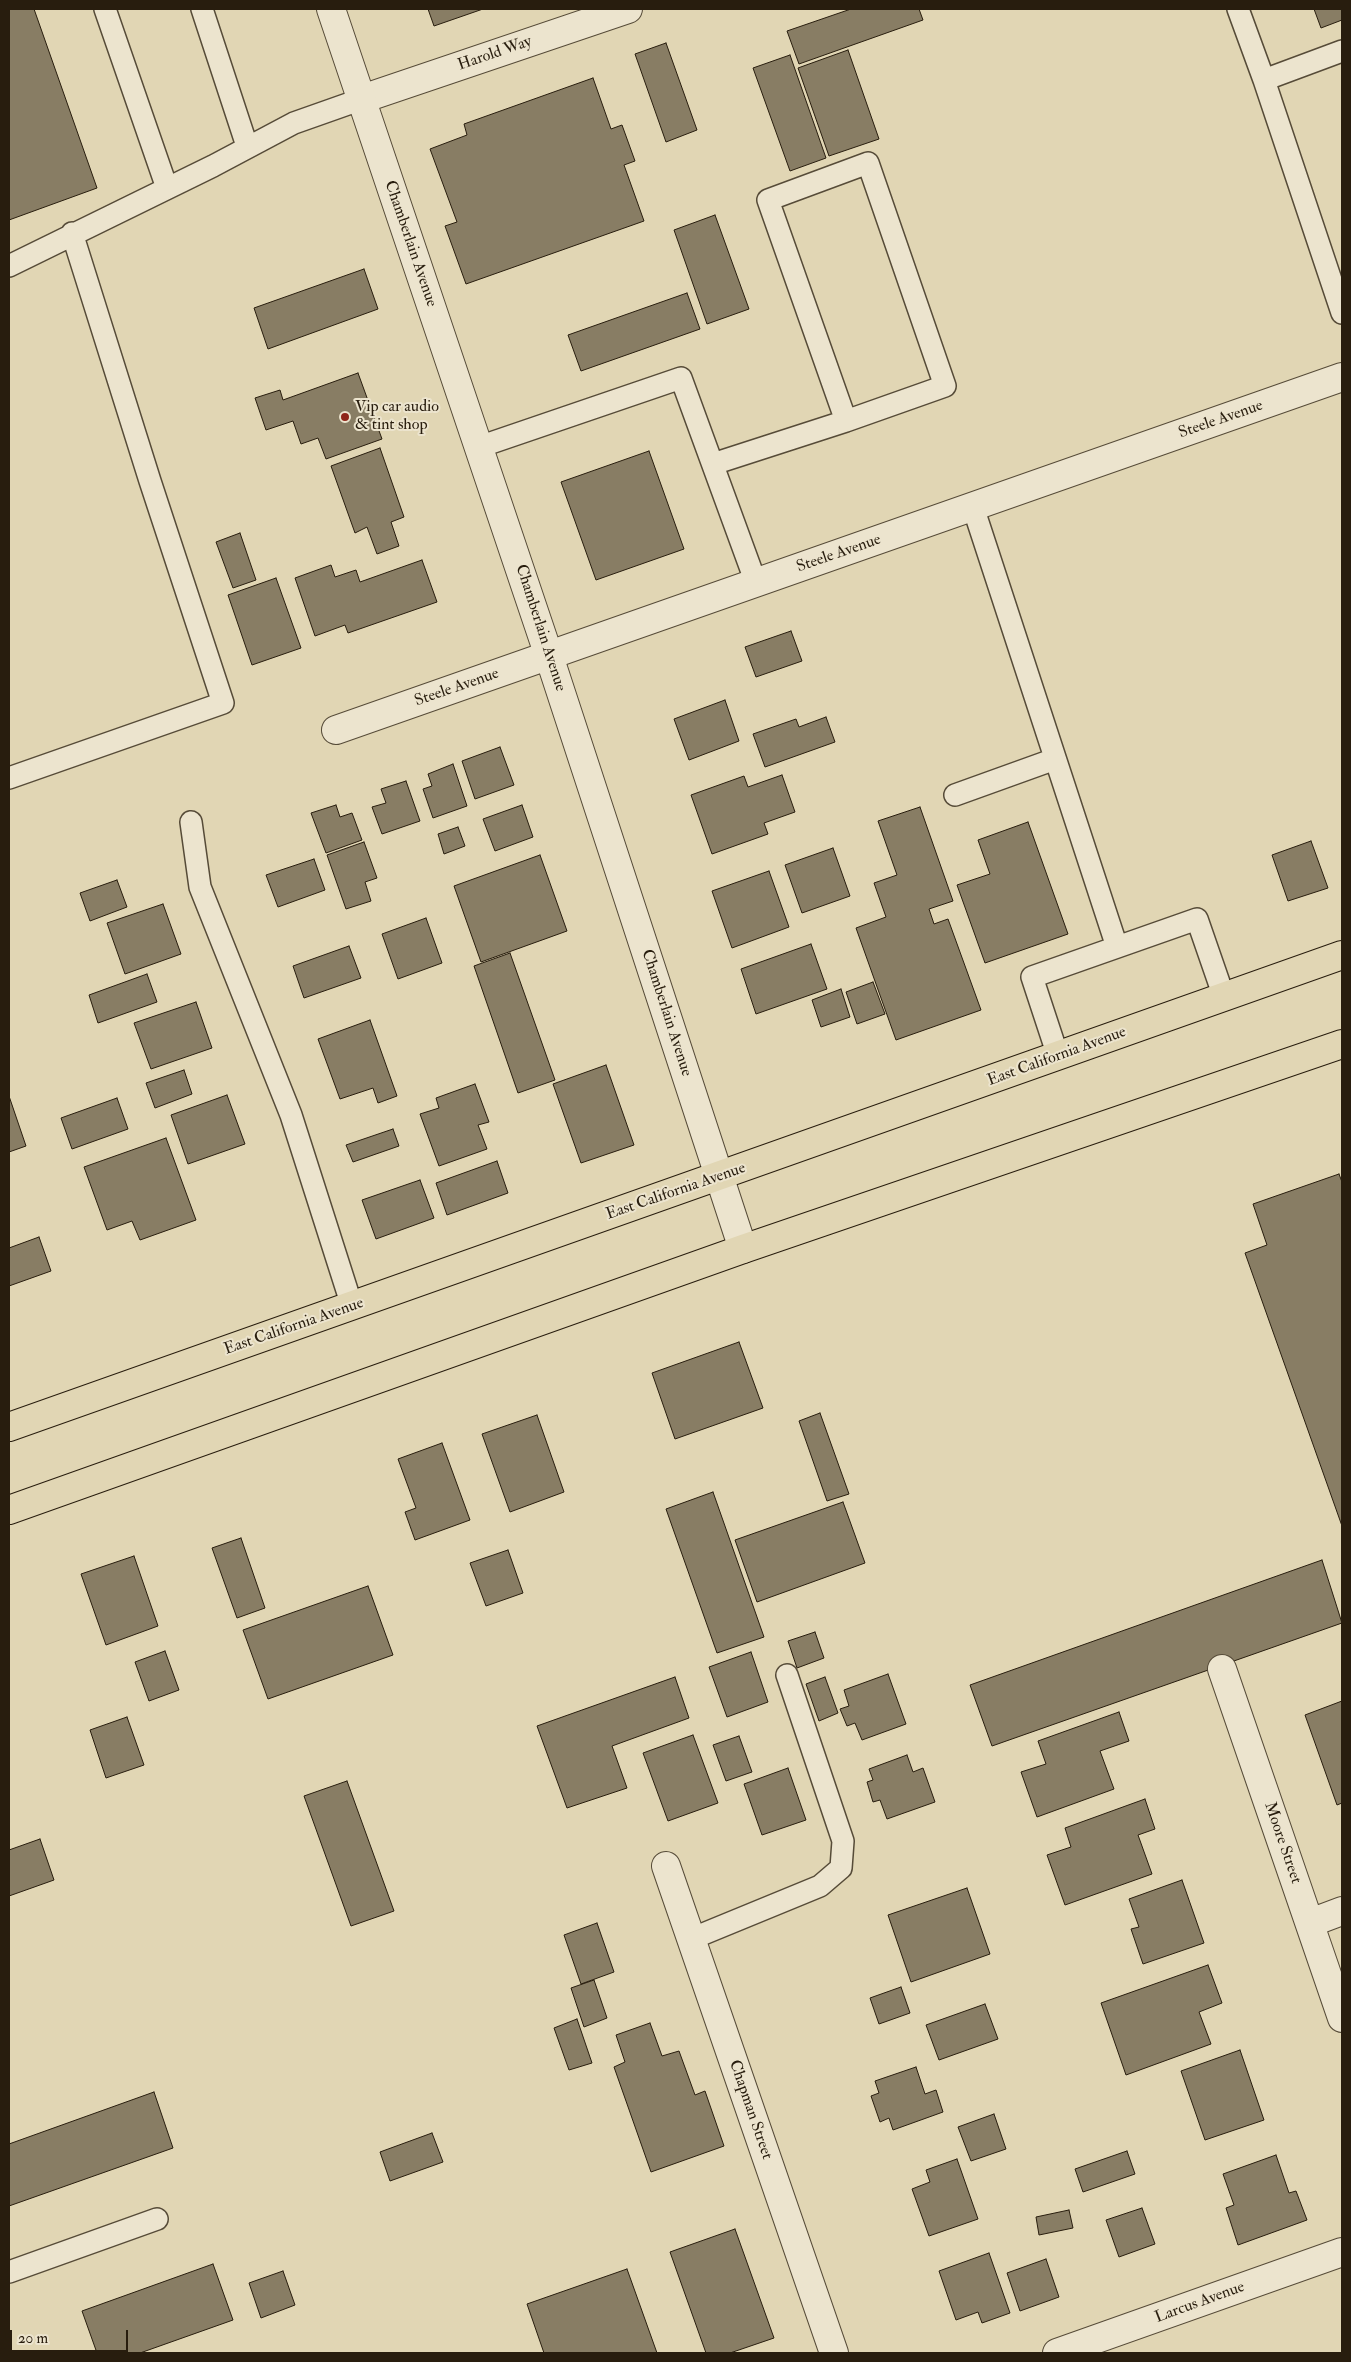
<!DOCTYPE html>
<html>
<head>
<meta charset="utf-8">
<style>
  body { margin:0 }
  #map { position:relative; width:1351px; height:2362px; overflow:hidden; background:#e1d6b4; font-family:"IM FELL Double Pica",serif }
  canvas { display:block }
  .frame { position:absolute; inset:0; border:10px solid #281d0e; pointer-events:none }
  .scale { position:absolute; left:10px; top:2330px; width:118px; height:22px; box-sizing:border-box; border:2px solid #281d0e; border-top:0; padding-left:6px; font-size:15px; line-height:18px; white-space:nowrap; color:#281d0e; -webkit-text-stroke:4px #ece4ce; paint-order:stroke }
</style>
</head>
<body>
<div id="map">
<canvas width="1351" height="2362"></canvas>
<div class="frame"></div>
<div class="scale">20 m</div>
</div>
<script>
const g = document.querySelector('canvas').getContext('2d');
g.lineJoin = 'round';
function fill(path, color) { g.fillStyle = color; g.fill(path, 'evenodd'); }
const toPath = rows => new Path2D(rows.map(r => 'M' + r).join(''));
function stroke(path, color, width, dash) { g.strokeStyle = color; g.lineWidth = width; g.lineCap = dash ? 'butt' : 'round'; g.setLineDash(dash || []); g.stroke(path); }
function label(font, color, halo, rows, align = 'center') {
  g.font = font + ' "IM FELL Double Pica",serif'; g.lineWidth = 4; g.setLineDash([]); g.textBaseline = 'middle'; g.strokeStyle = halo; g.fillStyle = color; for (const [text, x, y, turn = 0] of rows) {
    g.save(); g.translate(x, y); g.rotate((+turn || 0) * Math.PI / 180); g.textAlign = isNaN(turn) ? turn : align; if (halo) g.strokeText(text, 0, 0); g.fillText(text, 0, 0); g.restore();
  }
}
const building = toPath([
  [9,9,34,9,97,188,9,220,9,9],
  [428,9,483,9,434,26,428,9],
  [851,9,919,9,923,20,799,64,787,31,851,9],
  [1314,9,1342,9,1342,20,1321,28,1314,9],
  [666,43,697,130,666,142,635,54,666,43],
  [848,50,879,139,829,156,798,68,848,50],
  [790,55,826,158,790,171,753,68,790,55],
  [593,78,611,129,622,125,635,161,624,165,644,221,466,284,445,226,457,222,430,149,467,135,464,124,593,78],
  [715,215,749,309,707,324,674,230,715,215],
  [364,269,378,309,268,349,254,308,364,269],
  [687,293,700,329,581,371,568,335,687,293],
  [358,373,382,439,326,459,318,438,301,444,293,421,266,430,255,398,280,390,283,400,358,373],
  [380,448,404,517,391,522,399,546,377,554,367,527,355,533,331,466,380,448],
  [649,451,684,549,596,580,561,482,649,451],
  [240,533,256,580,233,588,216,542,240,533],
  [422,560,437,602,348,633,345,625,315,636,295,578,331,565,335,577,356,570,360,582,422,560],
  [276,578,301,648,252,665,228,595,276,578],
  [791,631,802,661,756,677,745,647,791,631],
  [725,700,739,741,689,760,674,719,725,700],
  [826,717,835,742,765,767,753,734,796,719,799,727,826,717],
  [500,747,514,785,475,799,462,761,500,747],
  [453,764,467,806,433,818,423,789,432,786,428,774,453,764],
  [782,775,795,812,764,823,768,834,712,854,691,795,744,776,748,787,782,775],
  [406,781,420,821,382,834,372,807,386,803,381,789,406,781],
  [336,805,340,817,352,813,362,840,326,853,311,813,336,805],
  [522,805,533,837,495,851,483,819,522,805],
  [920,807,953,901,929,909,934,924,948,919,981,1010,896,1040,856,928,886,917,874,883,897,875,878,821,920,807],
  [1028,822,1068,934,985,963,957,885,990,874,978,840,1028,822],
  [458,827,465,846,444,854,438,834,458,827],
  [1311,841,1328,888,1288,901,1272,855,1311,841],
  [364,842,377,878,365,882,371,901,346,909,327,855,364,842],
  [833,848,850,896,802,913,785,865,833,848],
  [540,855,567,931,481,962,454,886,540,855],
  [314,859,325,890,278,907,266,875,314,859],
  [769,871,789,927,732,948,712,891,769,871],
  [117,880,127,907,90,921,80,893,117,880],
  [163,904,181,954,125,974,107,923,163,904],
  [426,918,442,963,398,979,382,934,426,918],
  [811,944,827,989,756,1014,741,969,811,944],
  [349,946,361,978,304,998,293,966,349,946],
  [510,953,555,1080,518,1093,474,966,510,953],
  [147,974,157,1002,98,1023,89,995,147,974],
  [873,982,885,1014,857,1024,846,992,873,982],
  [841,989,850,1017,821,1027,812,1000,841,989],
  [196,1002,212,1048,151,1069,134,1023,196,1002],
  [370,1020,397,1096,378,1103,373,1088,340,1099,318,1039,370,1020],
  [606,1065,634,1145,581,1163,553,1084,606,1065],
  [184,1070,192,1094,155,1108,146,1083,184,1070],
  [475,1084,489,1122,478,1125,487,1149,439,1166,420,1114,439,1108,436,1098,475,1084],
  [227,1095,245,1144,188,1164,171,1115,227,1095],
  [9,1096,26,1146,9,1152,9,1096],
  [117,1098,128,1129,72,1149,61,1118,117,1098],
  [393,1129,399,1146,353,1162,346,1145,393,1129],
  [166,1138,196,1220,140,1240,132,1221,107,1230,84,1167,166,1138],
  [497,1161,508,1193,447,1215,436,1183,497,1161],
  [1339,1174,1342,1182,1342,1526,1245,1253,1267,1245,1253,1204,1339,1174],
  [420,1180,434,1218,376,1239,362,1200,420,1180],
  [39,1237,51,1271,9,1286,9,1248,39,1237],
  [739,1342,763,1408,675,1439,652,1373,739,1342],
  [820,1413,849,1494,827,1501,799,1421,820,1413],
  [537,1415,564,1492,510,1512,482,1434,537,1415],
  [442,1443,470,1520,415,1540,405,1512,416,1508,398,1459,442,1443],
  [713,1492,764,1637,717,1653,666,1509,713,1492],
  [843,1502,865,1563,757,1602,735,1540,843,1502],
  [241,1538,265,1608,237,1618,212,1548,241,1538],
  [508,1550,523,1593,486,1606,470,1563,508,1550],
  [134,1556,158,1626,106,1645,81,1574,134,1556],
  [1322,1560,1342,1623,992,1746,970,1685,1322,1560],
  [368,1586,393,1655,268,1699,243,1630,368,1586],
  [815,1632,824,1658,797,1668,788,1641,815,1632],
  [165,1651,179,1690,149,1701,135,1662,165,1651],
  [751,1652,768,1702,727,1717,709,1667,751,1652],
  [888,1674,906,1724,862,1740,855,1723,847,1726,840,1709,849,1706,844,1690,888,1674],
  [675,1677,689,1718,612,1746,627,1788,567,1808,537,1726,675,1677],
  [825,1677,838,1713,819,1721,806,1684,825,1677],
  [1342,1701,1342,1803,1337,1805,1305,1715,1342,1701],
  [1119,1712,1129,1741,1100,1751,1114,1789,1037,1817,1021,1772,1046,1764,1038,1741,1119,1712],
  [127,1717,144,1765,106,1778,90,1730,127,1717],
  [693,1735,718,1803,668,1821,643,1753,693,1735],
  [739,1736,752,1772,726,1781,713,1745,739,1736],
  [907,1755,913,1772,923,1768,935,1802,887,1819,880,1800,873,1802,867,1782,873,1780,869,1769,907,1755],
  [788,1768,806,1820,762,1835,744,1784,788,1768],
  [347,1781,394,1911,351,1926,304,1796,347,1781],
  [1145,1799,1155,1829,1138,1835,1152,1874,1065,1905,1047,1855,1071,1847,1065,1828,1145,1799],
  [40,1839,54,1880,9,1896,9,1850,40,1839],
  [1182,1880,1204,1943,1143,1964,1131,1929,1139,1927,1129,1899,1182,1880],
  [967,1888,990,1954,911,1982,888,1915,967,1888],
  [597,1923,614,1972,581,1984,564,1935,597,1923],
  [1208,1965,1222,2003,1199,2012,1211,2044,1126,2075,1101,2003,1208,1965],
  [594,1980,607,2018,584,2027,571,1988,594,1980],
  [901,1987,910,2013,879,2024,870,1998,901,1987],
  [985,2004,998,2039,939,2060,926,2025,985,2004],
  [577,2019,592,2063,569,2070,554,2028,577,2019],
  [650,2023,662,2056,679,2051,695,2095,705,2091,724,2146,651,2172,614,2067,625,2062,616,2035,650,2023],
  [1240,2050,1264,2120,1205,2140,1181,2071,1240,2050],
  [916,2067,925,2094,936,2090,943,2112,893,2130,889,2118,880,2122,871,2096,879,2093,875,2081,916,2067],
  [154,2092,173,2148,9,2206,9,2144,154,2092],
  [994,2114,1006,2149,971,2161,958,2127,994,2114],
  [432,2133,443,2162,390,2181,380,2152,432,2133],
  [1127,2151,1135,2174,1083,2192,1075,2169,1127,2151],
  [1276,2155,1289,2193,1296,2191,1307,2220,1238,2245,1226,2208,1234,2205,1223,2174,1276,2155],
  [957,2159,978,2219,929,2236,912,2189,930,2182,926,2170,957,2159],
  [1142,2208,1155,2244,1119,2257,1106,2220,1142,2208],
  [1069,2210,1073,2228,1039,2235,1036,2217,1069,2210],
  [735,2229,774,2338,730,2353,706,2353,670,2252,735,2229],
  [989,2253,1010,2313,982,2323,978,2312,956,2320,939,2271,989,2253],
  [1046,2259,1059,2297,1020,2311,1007,2273,1046,2259],
  [213,2264,233,2320,140,2353,97,2353,82,2311,213,2264],
  [627,2269,657,2353,544,2353,527,2304,627,2269],
  [283,2271,295,2305,261,2318,249,2283,283,2271]
]);
const service = toPath([
  [105,9,167,188],
  [202,9,247,146],
  [1238,9,1264,80],
  [1342,51,1264,80,1342,313],
  [9,266,213,166,294,123,362,99],
  [479,447,681,378,756,583],
  [713,464,846,421,945,386,868,163,768,200,846,421],
  [973,507,1117,947],
  [9,778,223,703,150,481,72,233],
  [955,795,1055,759],
  [191,822,200,887,291,1115,352,1306],
  [1058,1056,1032,977,1197,919,1224,997],
  [691,1939,820,1886,841,1868,843,1841,787,1675],
  [9,2272,157,2219]
]);
const minor = toPath([
  [362,99,628,9],
  [336,730,1342,377],
  [1222,1669,1342,2018],
  [666,1866,834,2353],
  [1310,1923,1342,1911],
  [1057,2353,1342,2252]
]);
const tertiary = toPath([
  [331,9,549,656,743,1249]
]);
const primary = toPath([
  [9,1427,1342,955],
  [9,1510,743,1249,1342,1044]
]);
const markers = [
  [345,417,5,"#8f2418"]
];
const streetNames = [
  ["Harold Way",495,54,-19],
  ["Chamberlain Avenue",410,244,71],
  ["Steele Avenue",1221,420,-19],
  ["Steele Avenue",839,554,-19],
  ["Chamberlain Avenue",540,628,72],
  ["Steele Avenue",457,688,-19],
  ["Chamberlain Avenue",666,1013,72],
  ["East California Avenue",1057,1057,-20],
  ["East California Avenue",676,1192,-19],
  ["East California Avenue",294,1327,-19],
  ["Moore Street",1282,1843,71],
  ["Chapman Street",750,2110,71],
  ["Larcus Avenue",1200,2303,-20]
];
const poiNames = [
  ["Vip car audio",355,408],
  ["& tint shop",355,426]
];
fill(building, '#887d64');
stroke(building, '#281d0e', 1);
stroke(service, '#564b38', 24);
stroke(minor, '#564b38', 30);
stroke(tertiary, '#564b38', 30);
stroke(primary, '#281d0e', 30);
stroke(service, '#ece4ce', 21);
stroke(minor, '#ece4ce', 28);
stroke(tertiary, '#ece4ce', 28);
stroke(primary, '#e1d6b4', 28);
for (const [x, y, r, color] of markers) { const dot = new Path2D(); dot.arc(x, y, r, 0, 2 * Math.PI); g.fillStyle = color; g.fill(dot); stroke(dot, '#ece4ce', 2); }
label('16px', '#281d0e', '#ece4ce', streetNames);
label('16px', '#281d0e', '#ece4ce', poiNames, 'left');
</script>
</body>
</html>
